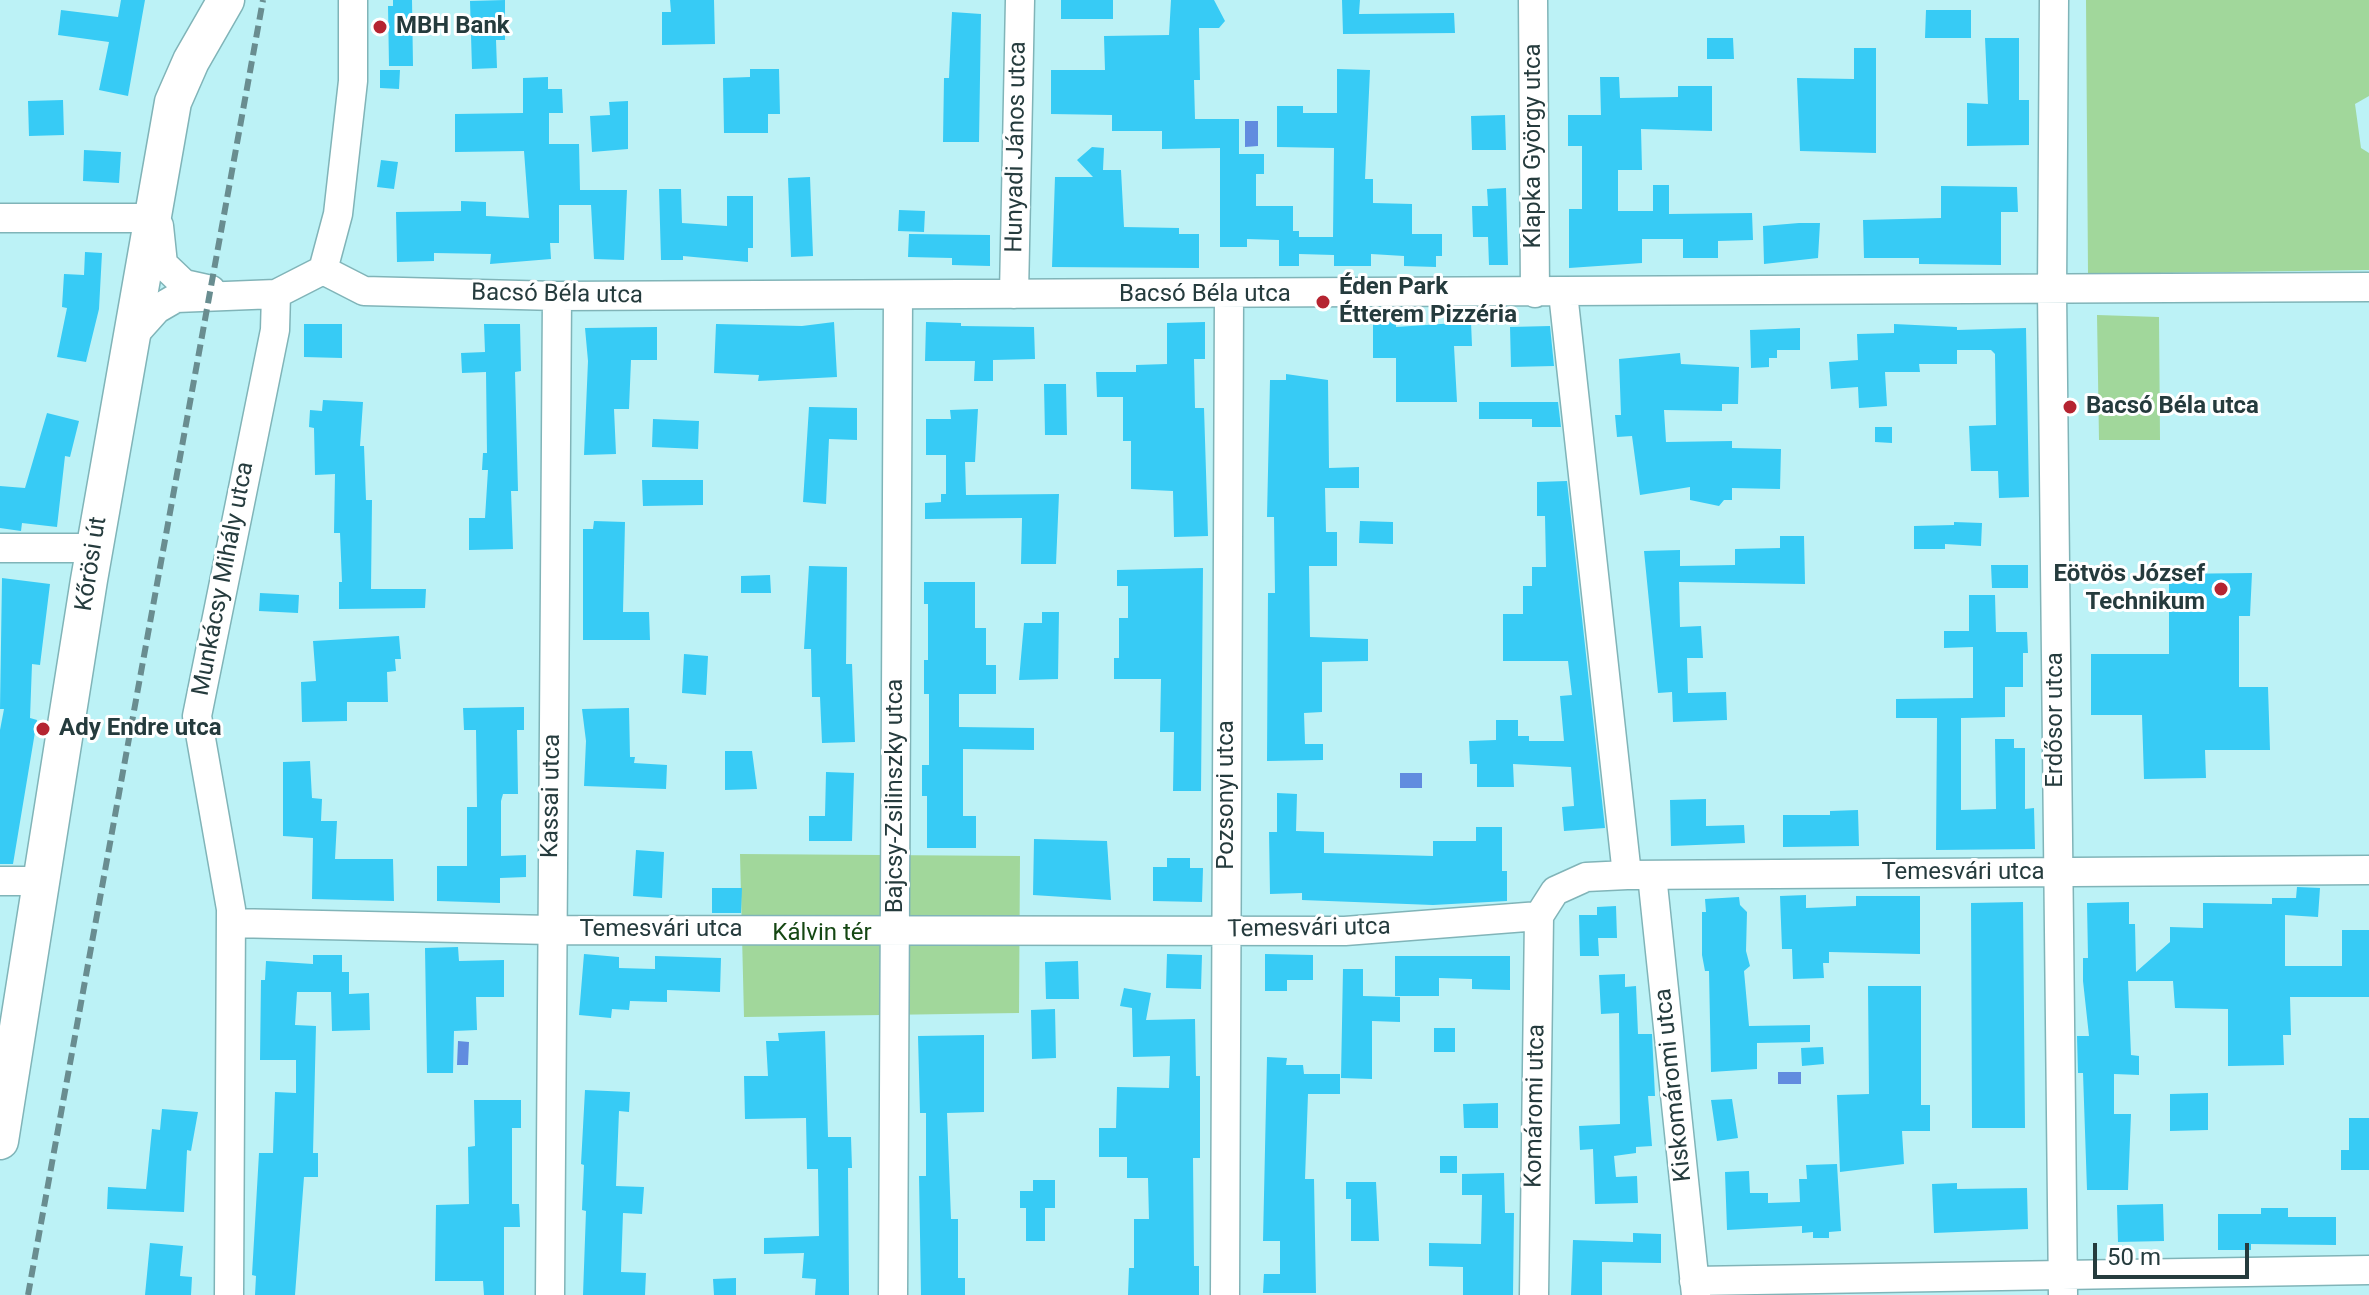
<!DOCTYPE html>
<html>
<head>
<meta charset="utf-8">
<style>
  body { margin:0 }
  #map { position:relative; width:2369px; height:1295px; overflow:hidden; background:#bcf2f6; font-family:Roboto,sans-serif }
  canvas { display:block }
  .scale { position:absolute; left:2093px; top:1243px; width:156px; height:36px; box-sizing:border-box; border:4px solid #253b3d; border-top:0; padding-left:10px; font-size:24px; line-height:28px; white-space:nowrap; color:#253b3d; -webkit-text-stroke:6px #fff; paint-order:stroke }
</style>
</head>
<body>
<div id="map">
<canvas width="2369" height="1295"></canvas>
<div class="scale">50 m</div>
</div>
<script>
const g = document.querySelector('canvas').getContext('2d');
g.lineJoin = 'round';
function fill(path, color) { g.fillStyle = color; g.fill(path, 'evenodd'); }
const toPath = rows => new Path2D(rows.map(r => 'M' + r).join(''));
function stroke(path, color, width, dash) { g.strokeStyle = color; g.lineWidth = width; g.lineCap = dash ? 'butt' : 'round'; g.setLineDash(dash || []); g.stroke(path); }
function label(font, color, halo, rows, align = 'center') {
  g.font = font + ' Roboto,sans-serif'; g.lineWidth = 6; g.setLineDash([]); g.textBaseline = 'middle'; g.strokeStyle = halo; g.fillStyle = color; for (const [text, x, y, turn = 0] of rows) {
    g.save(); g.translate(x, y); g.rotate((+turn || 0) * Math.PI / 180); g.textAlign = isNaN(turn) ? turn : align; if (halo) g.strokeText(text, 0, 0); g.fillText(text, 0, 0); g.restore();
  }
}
const green = toPath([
  [2086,0,2369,0,2369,96,2355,104,2361,148,2369,153,2369,270,2088,274],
  [2097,315,2159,317,2160,440,2099,440],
  [740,854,1020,856,1019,1013,744,1017]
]);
const water = toPath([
  [1245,121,1258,121,1258,146,1245,147],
  [1400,773,1422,773,1422,788,1400,788],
  [458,1041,469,1042,468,1065,457,1065],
  [1778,1072,1801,1072,1801,1084,1778,1084]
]);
const building = toPath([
  [121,0,145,0,128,96,99,90,109,42,58,35,61,10,118,17],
  [393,0,412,0,413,66,389,66,388,6,393,6],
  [505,0,505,40,496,40,497,68,472,69,470,1],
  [670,0,714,0,715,44,662,45,662,12,671,12],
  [1061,0,1113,0,1113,19,1061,19],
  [1171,0,1214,0,1225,21,1219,28,1199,28,1200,80,1194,80,1195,119,1239,119,1239,154,1264,154,1264,174,1256,174,1256,206,1293,206,1293,231,1299,231,1299,237,1333,237,1334,148,1277,147,1277,106,1303,106,1303,113,1337,113,1337,69,1370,70,1365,179,1373,179,1373,203,1412,204,1412,234,1442,234,1442,256,1436,256,1436,267,1404,266,1404,256,1371,254,1371,266,1334,266,1334,255,1299,254,1299,266,1279,266,1279,240,1247,239,1247,247,1220,247,1220,148,1162,149,1162,131,1112,131,1112,115,1051,114,1051,70,1105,70,1104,36,1169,35],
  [1342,0,1360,0,1359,14,1454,13,1455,33,1343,34],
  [1926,10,1971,10,1971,38,1925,38],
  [952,12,981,14,979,142,943,142,944,78,949,78],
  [1707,38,1733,38,1734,59,1707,59],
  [1985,38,2019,38,2019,100,2029,100,2029,145,1967,146,1967,103,1988,104],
  [1854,48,1876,48,1876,153,1800,151,1797,78,1854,79],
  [750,69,779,69,780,114,768,114,768,133,724,133,723,78,750,77],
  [380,70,400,70,399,89,380,88],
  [548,77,548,89,562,89,563,113,549,113,549,144,579,144,580,190,627,190,624,260,594,259,591,205,559,205,559,243,550,243,551,259,490,264,491,254,434,253,434,261,397,262,396,212,461,211,461,201,486,202,486,216,529,218,524,151,455,152,455,114,523,113,523,78],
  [1600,77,1619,77,1620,98,1678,97,1678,86,1712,86,1712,131,1641,129,1642,170,1618,170,1618,211,1653,211,1653,185,1669,185,1669,214,1752,213,1753,240,1718,241,1718,258,1683,258,1683,239,1642,239,1642,263,1569,268,1569,209,1582,209,1582,146,1568,146,1568,115,1601,115],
  [63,100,64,135,29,136,28,101],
  [628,101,628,149,592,152,590,116,610,115,609,102],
  [1505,115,1506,150,1472,150,1471,116],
  [1092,147,1104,148,1103,170,1121,170,1124,227,1179,228,1179,234,1199,234,1199,268,1052,267,1055,177,1093,177,1077,160],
  [84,150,121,152,119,183,83,181],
  [381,160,398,162,394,189,377,187],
  [810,177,813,256,791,257,788,178],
  [1941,186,2017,187,2018,212,2001,212,2001,265,1919,264,1919,258,1864,258,1863,220,1941,218],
  [1506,188,1508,265,1489,265,1488,237,1473,237,1472,206,1488,206,1487,189],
  [659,189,681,189,682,223,727,226,727,196,753,196,753,248,748,248,748,262,683,256,683,260,661,260],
  [899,210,925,211,924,232,898,231],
  [1799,223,1820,223,1818,258,1764,264,1763,226],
  [909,234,990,235,990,266,952,265,952,258,908,257],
  [85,252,102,253,99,309,86,362,57,357,67,308,62,307,64,274,84,275],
  [1373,317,1396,317,1396,327,1471,322,1472,346,1454,346,1457,402,1396,402,1396,358,1373,358],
  [834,322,837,377,758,381,759,375,714,373,716,324,802,326],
  [926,322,961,323,961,326,1034,327,1035,359,993,360,993,381,974,381,975,361,925,361],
  [1205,322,1205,359,1194,359,1195,408,1204,408,1208,536,1174,537,1173,491,1131,489,1131,441,1123,441,1123,397,1097,397,1096,372,1136,372,1136,365,1167,364,1167,323],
  [304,324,342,324,342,358,304,357],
  [484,324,520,324,521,371,515,372,518,491,511,491,513,549,469,550,469,518,485,518,488,470,482,470,483,453,487,453,486,372,462,373,461,353,485,352],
  [1894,324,1957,327,1957,330,2026,328,2029,497,1999,498,1998,471,1971,471,1969,426,1996,425,1995,354,1991,350,1957,350,1957,364,1919,364,1920,372,1885,372,1887,406,1859,408,1858,387,1831,389,1829,362,1858,360,1857,334,1894,333],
  [1550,326,1554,366,1511,367,1510,327],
  [657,327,657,360,631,360,629,409,614,409,616,454,584,455,588,361,585,328],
  [1800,328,1800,350,1777,350,1777,358,1769,358,1769,367,1751,368,1750,330],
  [1680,353,1681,364,1739,367,1738,404,1722,404,1722,411,1664,410,1666,442,1732,441,1732,448,1781,449,1780,489,1732,488,1732,500,1724,500,1719,506,1690,500,1690,487,1640,495,1632,436,1617,437,1615,415,1621,415,1619,359],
  [1286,374,1328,380,1329,468,1359,467,1359,488,1325,488,1326,532,1337,532,1337,566,1309,566,1310,637,1368,639,1368,661,1322,662,1322,712,1304,713,1305,744,1323,744,1323,760,1267,761,1268,593,1275,593,1274,517,1267,517,1270,380,1286,380],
  [1044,384,1066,384,1067,435,1045,435],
  [323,400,363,402,360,446,364,446,366,500,372,500,371,589,426,589,425,608,339,609,339,582,342,582,340,533,334,533,335,474,315,475,314,428,309,427,310,410,322,411],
  [1479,402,1558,402,1561,427,1532,427,1532,419,1479,419],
  [809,407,857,408,857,440,829,439,826,504,803,502],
  [978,409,975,462,965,462,966,495,1059,494,1056,564,1021,564,1022,518,925,519,925,503,941,502,941,494,946,494,946,455,926,455,926,419,951,419,950,410],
  [47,413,79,421,70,457,65,456,57,527,22,523,21,531,0,528,0,486,25,488],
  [653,419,699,421,698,449,652,447],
  [1875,427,1892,427,1892,443,1875,442],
  [642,480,703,480,703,505,643,506],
  [1567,481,1605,828,1564,831,1562,807,1574,806,1571,767,1513,764,1514,787,1477,787,1477,764,1470,764,1469,741,1496,740,1496,720,1518,720,1518,736,1529,736,1529,741,1564,741,1560,696,1572,695,1568,661,1503,661,1503,614,1523,614,1523,586,1532,586,1532,567,1546,567,1545,516,1537,516,1537,482],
  [594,521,625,522,623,612,649,612,650,640,583,640,583,529,593,529],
  [1360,521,1393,522,1393,544,1359,543],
  [1954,522,1982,523,1981,546,1945,544,1945,549,1914,549,1914,526,1954,525],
  [1780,536,1804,536,1805,584,1679,582,1680,627,1701,626,1703,658,1687,658,1688,693,1726,692,1727,720,1673,722,1672,692,1658,693,1644,551,1680,550,1680,566,1735,565,1735,549,1780,548],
  [1991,565,2028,565,2028,588,1992,588],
  [809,566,847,567,846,664,852,664,855,742,822,743,820,697,812,697,811,649,804,649],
  [1203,568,1201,791,1173,791,1174,732,1160,732,1161,679,1114,679,1114,658,1119,658,1119,618,1128,618,1128,586,1117,586,1117,570],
  [2252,573,2250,616,2239,616,2239,687,2268,687,2270,750,2205,750,2206,778,2144,779,2142,715,2091,715,2091,654,2169,654,2169,574],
  [770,575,771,593,741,593,741,576],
  [2,578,50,584,40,665,32,664,30,718,37,720,13,864,0,864,0,730,4,709,0,709],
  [924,582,975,582,975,628,986,628,986,665,996,665,996,694,959,694,959,727,1034,728,1034,750,963,749,963,816,976,816,976,848,927,848,927,796,922,796,922,765,929,765,929,694,924,694,924,660,928,660,928,604,924,604],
  [260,593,299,595,298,613,259,611],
  [1969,595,1995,595,1996,632,2027,632,2028,653,2023,653,2023,687,2005,687,2005,717,1961,718,1961,810,1996,809,1995,739,2014,739,2014,748,2025,748,2025,809,2034,808,2035,849,1936,850,1937,718,1896,718,1896,699,1973,698,1973,647,1944,648,1944,631,1969,631],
  [1042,612,1059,612,1058,679,1019,680,1024,623,1042,623],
  [399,636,401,659,395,659,396,671,387,672,388,702,347,702,347,721,302,722,301,682,316,681,313,641],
  [684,654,708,656,706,695,682,693],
  [524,707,524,730,517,730,518,794,503,794,501,801,501,856,526,855,526,877,500,878,500,903,437,901,437,866,467,866,467,807,477,807,476,730,464,730,463,708],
  [629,708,630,757,635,757,634,763,667,765,666,789,584,786,586,741,582,709],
  [725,751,752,751,757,789,725,790],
  [310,761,312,798,322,799,321,821,337,821,335,859,393,859,394,901,312,899,313,838,283,836,283,762],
  [826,772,854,773,852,841,809,841,809,816,825,816],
  [1277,793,1297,794,1296,831,1324,832,1324,853,1433,856,1433,841,1476,841,1476,827,1502,827,1502,871,1507,871,1507,901,1433,905,1302,900,1302,893,1270,894,1269,832,1277,832],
  [1706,799,1706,826,1744,825,1745,843,1671,846,1670,800],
  [1858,810,1859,846,1783,847,1783,815,1830,815,1830,811],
  [1034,839,1107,841,1111,900,1033,895],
  [636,850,664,852,662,898,633,896],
  [1167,858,1190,858,1190,868,1203,868,1202,902,1153,901,1153,867,1167,867],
  [2297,887,2320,888,2318,917,2285,915,2285,966,2342,966,2342,930,2369,930,2369,997,2290,997,2291,1035,2283,1035,2284,1065,2228,1066,2228,1009,2175,1008,2173,981,2128,981,2131,1055,2139,1056,2139,1075,2114,1074,2114,1114,2131,1114,2128,1190,2087,1190,2083,1073,2078,1073,2077,1036,2089,1036,2083,981,2083,958,2088,958,2087,903,2129,902,2129,924,2135,924,2136,972,2170,942,2170,927,2203,928,2203,903,2272,904,2272,898,2296,898],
  [712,888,742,888,741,913,712,913],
  [1806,895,1806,908,1856,906,1856,896,1920,896,1920,954,1829,952,1829,963,1823,963,1824,978,1793,979,1792,949,1782,949,1780,896],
  [1739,897,1740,905,1747,912,1746,951,1750,966,1744,971,1749,1026,1810,1025,1810,1042,1757,1043,1757,1069,1711,1072,1709,971,1705,971,1702,955,1702,912,1706,912,1705,899],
  [2023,902,2025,1128,1972,1128,1971,903],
  [1616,906,1617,938,1598,938,1599,956,1580,956,1579,915,1597,915,1597,907],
  [458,947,459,961,504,960,504,997,476,997,477,1030,454,1031,453,1073,427,1073,425,948],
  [584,954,619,957,619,968,655,969,655,956,721,958,720,992,667,990,667,1002,630,1001,629,1010,612,1009,611,1018,579,1015],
  [1167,954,1202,955,1201,989,1166,988],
  [1265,954,1313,955,1313,980,1287,980,1287,991,1265,991],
  [313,955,342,955,342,972,349,972,349,994,369,993,370,1030,332,1031,331,992,297,992,295,1025,316,1026,313,1153,318,1153,318,1177,304,1177,295,1295,255,1295,256,1276,252,1275,259,1153,273,1153,275,1092,296,1093,296,1060,260,1060,261,980,265,980,266,961,313,964],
  [1395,956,1510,956,1510,990,1472,989,1472,979,1439,978,1439,996,1395,996],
  [1078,961,1079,999,1046,999,1045,962],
  [1343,969,1363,969,1363,996,1400,997,1400,1022,1372,1021,1372,1079,1341,1078],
  [1625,974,1625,987,1636,986,1638,1034,1652,1034,1655,1096,1648,1096,1652,1146,1636,1147,1636,1153,1614,1156,1616,1177,1637,1176,1638,1203,1595,1204,1593,1149,1580,1150,1579,1126,1620,1124,1619,1013,1601,1014,1599,975],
  [1868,986,1921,986,1921,1105,1930,1105,1930,1131,1902,1131,1904,1164,1840,1172,1837,1095,1869,1094],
  [1124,988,1151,993,1146,1020,1195,1019,1196,1076,1200,1076,1200,1158,1193,1158,1194,1266,1199,1266,1199,1295,1128,1295,1129,1268,1134,1268,1134,1219,1149,1219,1148,1178,1127,1178,1127,1157,1099,1157,1099,1128,1116,1128,1117,1087,1169,1088,1170,1056,1133,1057,1132,1008,1120,1006],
  [1055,1009,1056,1058,1032,1059,1031,1010],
  [1434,1028,1455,1028,1455,1052,1434,1052],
  [825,1031,828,1137,851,1137,852,1168,848,1168,849,1295,815,1295,816,1279,802,1278,804,1253,764,1254,764,1238,819,1236,818,1169,807,1169,806,1118,745,1119,744,1076,768,1076,766,1041,779,1041,778,1033],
  [984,1035,984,1112,947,1113,951,1219,958,1219,958,1278,965,1278,965,1295,921,1295,919,1176,926,1176,926,1113,920,1113,918,1036],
  [1823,1047,1824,1064,1802,1066,1801,1048],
  [1267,1057,1287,1058,1286,1065,1303,1065,1304,1074,1340,1074,1340,1094,1308,1094,1305,1179,1314,1179,1316,1293,1263,1293,1264,1274,1280,1274,1280,1241,1263,1241],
  [585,1090,630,1092,629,1112,619,1111,616,1186,644,1187,642,1214,623,1213,621,1272,646,1273,645,1295,583,1295,586,1211,582,1210,584,1165,581,1164],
  [2208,1093,2208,1130,2170,1131,2170,1094],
  [1732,1099,1738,1138,1717,1141,1711,1100],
  [474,1100,521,1100,521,1128,512,1128,512,1204,519,1204,520,1227,504,1227,504,1295,484,1295,483,1281,435,1281,436,1205,469,1204,468,1147,475,1146],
  [1498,1103,1498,1128,1464,1128,1463,1104],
  [162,1109,198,1112,191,1151,187,1150,184,1212,107,1209,108,1187,146,1189,152,1129,160,1130],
  [2349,1118,2369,1118,2369,1170,2341,1170,2341,1150,2349,1150],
  [1440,1156,1457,1156,1457,1173,1440,1173],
  [1837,1164,1841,1231,1829,1232,1829,1238,1813,1238,1813,1232,1802,1233,1802,1226,1727,1230,1725,1172,1749,1171,1750,1193,1768,1193,1768,1203,1800,1202,1799,1179,1807,1179,1806,1165],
  [1504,1173,1505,1213,1514,1213,1513,1295,1463,1295,1463,1267,1429,1266,1429,1243,1481,1244,1482,1195,1462,1195,1462,1174],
  [1033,1180,1055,1180,1055,1208,1045,1208,1045,1241,1026,1241,1026,1208,1020,1208,1020,1191,1033,1191],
  [1346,1182,1376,1182,1379,1241,1351,1241,1351,1199,1346,1199],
  [1957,1183,1957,1189,2027,1188,2028,1229,1934,1233,1932,1184],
  [2163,1204,2164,1241,2118,1242,2117,1205],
  [2261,1208,2288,1208,2288,1217,2336,1217,2336,1245,2251,1244,2251,1250,2218,1250,2218,1214,2261,1214],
  [1633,1233,1661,1234,1661,1263,1602,1262,1602,1295,1571,1295,1573,1240,1633,1242],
  [150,1243,183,1246,180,1276,192,1277,191,1295,145,1295],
  [736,1278,736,1295,714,1295,713,1279]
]);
const minor = toPath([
  [1533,0,1535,293],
  [2054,0,2052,291,2063,1295],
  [0,218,151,218],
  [159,226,163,264,184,284,211,290],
  [323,270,338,214,353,81,353,0],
  [1563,293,1627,875],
  [1014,294,1020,0],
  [131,338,157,309,176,298,276,294,323,270,364,291,557,296,2369,287],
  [0,548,95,548],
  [1652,875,1696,1295],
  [0,881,40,881],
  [231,923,551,930,1345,931,1539,916,1555,891,1586,877,1627,875,2369,870],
  [1694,1281,2369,1270],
  [229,1295,231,909,197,716,275,330,276,294],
  [550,1295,557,296],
  [893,1295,898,296],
  [1225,1295,1229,295],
  [1534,1295,1539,916]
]);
const major = toPath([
  [0,1141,89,580,173,102,191,61,226,0]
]);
const rail = toPath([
  [28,1295,263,0]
]);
const markers = [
  [380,27,8,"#b52431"],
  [1323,302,8,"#b52431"],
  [2070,407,8,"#b52431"],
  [2221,589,8,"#b52431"],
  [43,729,8,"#b52431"]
];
const poiNames = [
  ["MBH Bank",396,27],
  ["Éden Park",1339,288],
  ["Étterem Pizzéria",1339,316],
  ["Bacsó Béla utca",2086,407],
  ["Eötvös József",2205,575,"right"],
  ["Technikum",2205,603,"right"],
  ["Ady Endre utca",59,729]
];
const streetNames = [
  ["Klapka György utca",1534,146,-90],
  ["Hunyadi János utca",1017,147,-89],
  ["Bacsó Béla utca",557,295,1],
  ["Bacsó Béla utca",1205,295],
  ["Kőrösi út",92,564,-81],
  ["Munkácsy Mihály utca",224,579,-79],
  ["Erdősor utca",2056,720,-90],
  ["Pozsonyi utca",1227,795,-90],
  ["Kassai utca",552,796,-89],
  ["Bajcsy-Zsilinszky utca",896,796,-90],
  ["Temesvári utca",1963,873],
  ["Temesvári utca",1309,929,-1],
  ["Temesvári utca",661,930],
  ["Kiskomáromi utca",1674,1085,-96],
  ["Komáromi utca",1536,1106,-89]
];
const parkNames = [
  ["Kálvin tér",822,934]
];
fill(green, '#a1d79b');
fill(water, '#618cdf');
fill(building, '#37cbf5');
stroke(minor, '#80b4b8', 31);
stroke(major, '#80b4b8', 39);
stroke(minor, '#fff', 28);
stroke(major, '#fff', 36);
stroke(rail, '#698d90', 6, [12, 6]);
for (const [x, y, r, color] of markers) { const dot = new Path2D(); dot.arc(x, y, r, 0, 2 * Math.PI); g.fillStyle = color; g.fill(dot); stroke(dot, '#fff', 3); }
label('bold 24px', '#253b3d', '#fff', poiNames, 'left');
label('24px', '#253b3d', '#fff', streetNames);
label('24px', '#154713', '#fff', parkNames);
</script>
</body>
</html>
